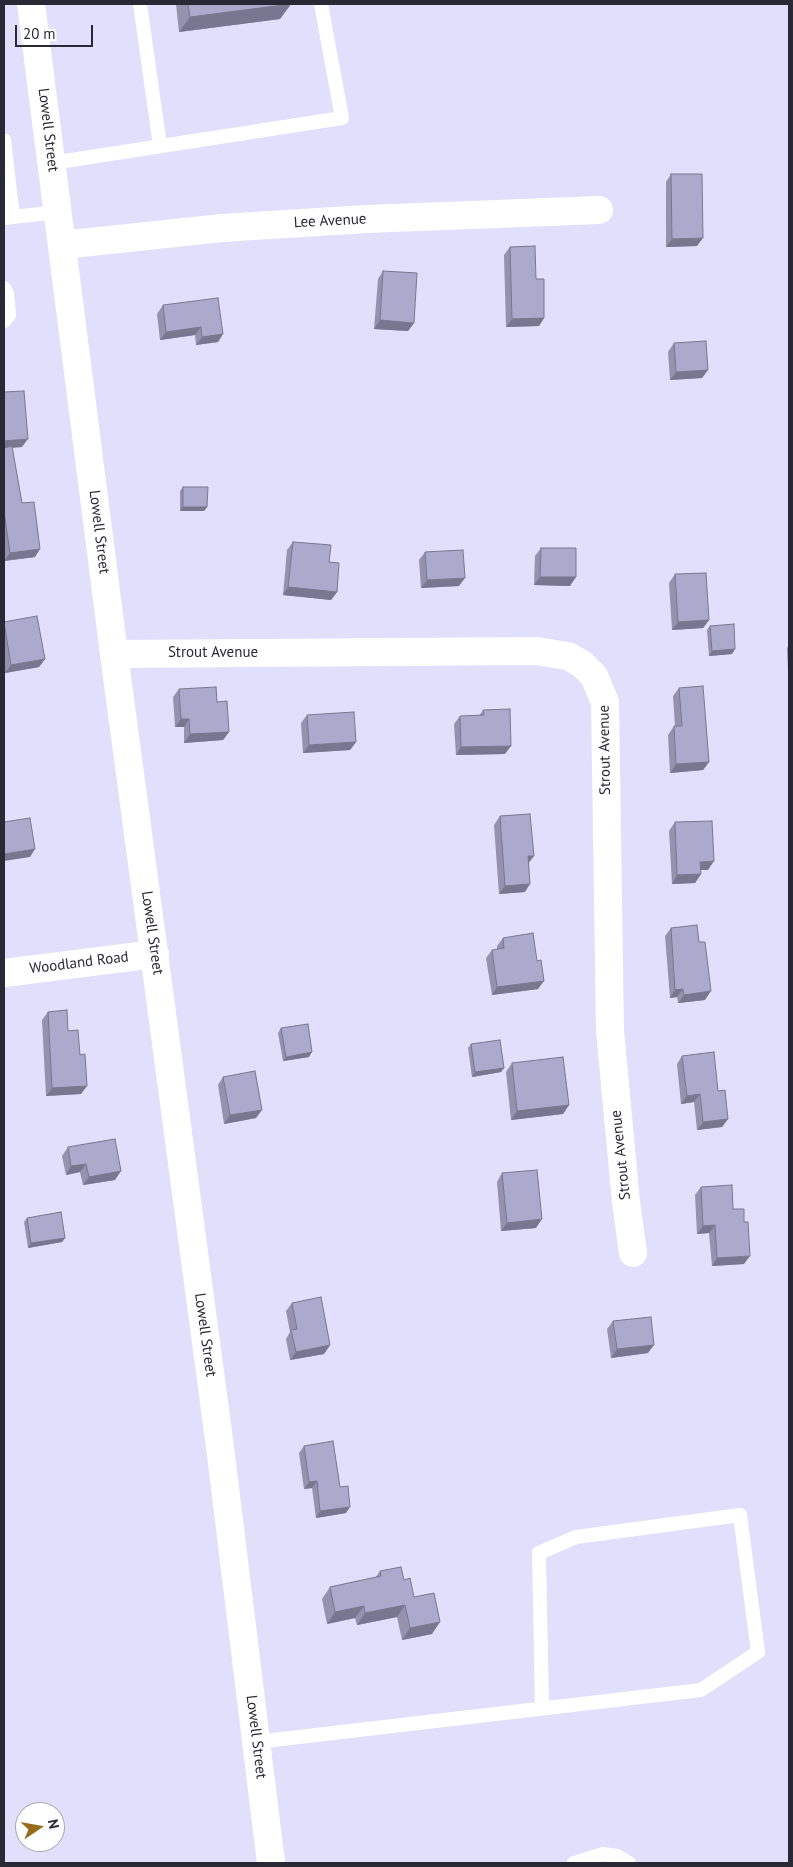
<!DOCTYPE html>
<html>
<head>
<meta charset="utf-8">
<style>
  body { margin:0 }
  #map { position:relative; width:793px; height:1867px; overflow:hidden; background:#e1dffc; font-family:"PT Sans",sans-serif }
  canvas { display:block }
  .frame { position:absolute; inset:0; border:5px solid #292835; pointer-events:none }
  .north { position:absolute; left:15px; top:1802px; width:50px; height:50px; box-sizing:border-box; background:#fff; border:1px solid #a9a9ae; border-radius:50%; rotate:78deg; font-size:14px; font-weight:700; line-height:20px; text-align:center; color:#292835 }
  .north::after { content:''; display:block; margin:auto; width:18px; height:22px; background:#976b18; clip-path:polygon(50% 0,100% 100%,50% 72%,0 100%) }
  .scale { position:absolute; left:15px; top:25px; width:78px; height:22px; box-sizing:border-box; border:2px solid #292835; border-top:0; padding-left:6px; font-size:15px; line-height:18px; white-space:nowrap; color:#292835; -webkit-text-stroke:4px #fff; paint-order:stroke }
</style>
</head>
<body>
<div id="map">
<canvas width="793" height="1867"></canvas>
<div class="frame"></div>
<div class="north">N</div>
<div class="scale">20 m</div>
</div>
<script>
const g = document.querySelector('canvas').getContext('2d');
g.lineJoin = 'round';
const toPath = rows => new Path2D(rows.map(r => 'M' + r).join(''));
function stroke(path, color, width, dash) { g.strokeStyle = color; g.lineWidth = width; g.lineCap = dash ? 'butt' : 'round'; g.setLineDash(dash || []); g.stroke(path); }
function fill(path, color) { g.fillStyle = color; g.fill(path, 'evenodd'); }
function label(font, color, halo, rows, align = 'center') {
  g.font = font + ' "PT Sans",sans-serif'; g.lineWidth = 4; g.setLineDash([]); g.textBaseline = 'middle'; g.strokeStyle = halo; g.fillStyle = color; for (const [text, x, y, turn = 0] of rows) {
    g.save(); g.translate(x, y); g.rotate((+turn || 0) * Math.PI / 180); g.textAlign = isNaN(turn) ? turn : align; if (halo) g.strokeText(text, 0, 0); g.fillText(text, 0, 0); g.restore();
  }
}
const lane = toPath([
  [140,4,160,146],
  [4,140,13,217],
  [52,163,342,118,321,4],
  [4,218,58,212],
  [4,288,7,293,9,315,4,321],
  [256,1742,701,1690,758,1652,740,1515,576,1537,539,1553,542,1708],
  [574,1863,603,1854,617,1856,629,1863]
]);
const street = toPath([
  [62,245,222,228,367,219,599,210],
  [114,654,536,651,568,656,582,664,594,676,605,702,610,1031,626,1202,633,1253],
  [4,973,155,954]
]);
const secondary = toPath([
  [31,4,114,654,220,1447,271,1863]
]);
const wall = toPath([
  [176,4,291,4,280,19,179,32],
  [671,174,697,246,666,247,666,182],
  [510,247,536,279,544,318,539,326,506,327,504,255],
  [383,271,414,323,408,331,374,329,378,279],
  [163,305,223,334,218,342,196,345,195,335,160,340,157,314],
  [674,343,708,370,702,378,670,380,668,352],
  [4,392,22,447,12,448,22,503,35,557,4,561],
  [183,487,207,507,204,511,180,511,180,491],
  [293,542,329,562,337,592,331,600,283,595,287,550],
  [541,548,570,586,534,585,535,556],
  [425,552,459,586,421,588,419,560],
  [675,574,709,620,703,628,672,630,669,583],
  [4,622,45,659,39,667,5,673,4,666],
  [710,626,735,649,732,654,709,656,707,630],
  [789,645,789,694,787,648],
  [679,688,709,762,703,770,670,773,668,735,674,726,675,726,673,696],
  [179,689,217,702,229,732,223,740,184,743,184,727,175,727,173,697],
  [483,710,505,754,456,755,454,724,460,716,479,716],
  [307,715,356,742,350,750,303,753,301,723],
  [500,816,529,862,525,892,499,894,494,825],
  [675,822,708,870,701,870,701,874,695,883,672,884,669,831],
  [671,928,705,1000,678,1003,677,997,670,998,665,936],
  [503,938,538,989,492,995,486,958,492,950,497,949,497,946],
  [48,1012,68,1031,81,1094,46,1096,42,1020],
  [281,1028,309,1057,283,1061,278,1033],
  [471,1044,504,1068,501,1072,472,1077,468,1048],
  [682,1056,718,1091,728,1119,722,1127,697,1130,694,1102,681,1104,677,1064],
  [512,1063,569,1105,563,1114,511,1120,506,1072],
  [223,1077,256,1118,224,1124,218,1085],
  [68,1147,115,1180,83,1185,80,1172,66,1175,62,1156],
  [502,1173,536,1228,501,1231,497,1182],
  [701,1187,733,1209,744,1264,712,1266,709,1233,697,1234,695,1195],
  [27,1218,65,1238,62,1242,28,1248,24,1222],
  [292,1303,330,1345,324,1354,290,1360,286,1339,290,1332,286,1311],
  [613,1321,648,1353,611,1358,607,1329],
  [304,1446,340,1487,346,1513,316,1518,312,1488,304,1489,299,1453],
  [380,1571,404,1580,414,1597,432,1634,402,1640,397,1617,357,1625,355,1618,327,1624,322,1599,330,1587,376,1577]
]);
const shadedWall = toPath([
  [291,4,280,19,179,32,190,17],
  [703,238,697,246,666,247,672,239],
  [544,318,539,326,506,327,512,319],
  [380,320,414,323,408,331,374,329],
  [201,327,195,335,160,340,166,332],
  [223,334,218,342,196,345,202,337],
  [708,370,702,378,670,380,676,372],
  [28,439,22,447,4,448,4,441],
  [183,507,207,507,204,511,180,511],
  [40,549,35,557,4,561,10,553],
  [540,577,576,577,570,586,534,585],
  [465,578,459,586,421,588,427,580],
  [288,587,337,592,331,600,283,595],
  [709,620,703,628,672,630,678,622],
  [735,649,732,654,709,656,712,651],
  [45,659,39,667,5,673,11,665],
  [181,719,189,719,184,727,175,727],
  [229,732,223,740,184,743,190,734],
  [356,742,350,750,303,753,309,745],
  [511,746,505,754,456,755,461,747],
  [709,762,703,770,670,773,676,764],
  [35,849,30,857,4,861,4,854],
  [528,856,534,856,528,864],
  [714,861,708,870,695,870,700,862],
  [701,874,695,883,672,884,677,875],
  [530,884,525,892,499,894,505,886],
  [544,981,538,989,492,995,497,987],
  [683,989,677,997,670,998,675,990],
  [711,991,705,1000,678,1003,684,995],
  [312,1052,309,1057,283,1061,286,1057],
  [504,1068,501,1072,472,1077,475,1072],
  [87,1086,81,1094,46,1096,52,1088],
  [700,1094,694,1102,681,1104,687,1096],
  [569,1105,563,1114,511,1120,517,1111],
  [262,1110,256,1118,224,1124,230,1115],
  [728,1119,722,1127,697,1130,703,1122],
  [86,1164,80,1172,66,1175,71,1166],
  [121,1171,115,1180,83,1185,89,1177],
  [542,1219,536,1228,501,1231,507,1223],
  [715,1225,709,1233,697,1234,703,1226],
  [65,1238,62,1242,28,1248,31,1243],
  [750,1256,744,1264,712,1266,717,1258],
  [330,1345,324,1354,290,1360,296,1352],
  [654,1345,648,1353,611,1358,617,1349],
  [317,1481,312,1488,304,1489,309,1482],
  [350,1507,346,1513,316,1518,320,1511],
  [405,1605,397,1617,357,1625,365,1613],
  [364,1606,355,1618,327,1624,335,1612],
  [440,1622,432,1634,402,1640,410,1628]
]);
const building = toPath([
  [188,4,291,4,190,17,188,4],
  [671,174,702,174,703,238,672,239,671,174],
  [535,246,536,279,544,279,544,318,512,319,510,247,535,246],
  [383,271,417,273,414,323,380,320,383,271],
  [218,298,223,334,202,337,201,327,166,332,163,305,218,298],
  [706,341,708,370,676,372,674,343,706,341],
  [24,391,28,439,4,441,4,392,24,391],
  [12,446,22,503,34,502,40,549,10,553,4,512,4,448,12,446],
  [183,487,208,487,207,507,183,507,183,487],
  [293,542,331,545,329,562,339,563,337,592,288,587,293,542],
  [541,548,576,548,576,577,540,577,541,548],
  [463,550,465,578,427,580,425,552,463,550],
  [706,573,709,620,678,622,675,574,706,573],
  [37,616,45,659,11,665,4,622,37,616],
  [734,624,735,649,712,651,710,626,734,624],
  [703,686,709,762,676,764,674,726,682,726,679,688,703,686],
  [216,687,217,702,227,701,229,732,190,734,189,719,181,719,179,689,216,687],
  [510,709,511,746,461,747,460,716,484,715,483,710,510,709],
  [354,712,356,742,309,745,307,715,354,712],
  [530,814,534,856,528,856,530,884,505,886,500,816,530,814],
  [30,818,35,849,4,854,4,822,30,818],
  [712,821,714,861,700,862,701,874,677,875,675,822,712,821],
  [697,925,699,942,705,942,711,991,684,995,683,989,675,990,671,928,697,925],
  [533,933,537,961,541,960,544,981,497,987,492,950,504,948,503,938,533,933],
  [67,1010,68,1031,78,1030,80,1055,85,1054,87,1086,52,1088,48,1012,67,1010],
  [308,1024,312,1052,286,1057,281,1028,308,1024],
  [500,1040,504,1068,475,1072,471,1044,500,1040],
  [714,1052,718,1091,725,1090,728,1119,703,1122,700,1094,687,1096,682,1056,714,1052],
  [563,1057,569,1105,517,1111,512,1063,563,1057],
  [255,1071,262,1110,230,1115,223,1077,255,1071],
  [115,1139,121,1171,89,1177,86,1164,71,1166,68,1147,115,1139],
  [537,1170,542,1219,507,1223,502,1173,537,1170],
  [732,1185,733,1209,744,1209,744,1222,748,1222,750,1256,717,1258,715,1225,703,1226,701,1187,732,1185],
  [61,1212,65,1238,31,1243,27,1218,61,1212],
  [321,1297,330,1345,296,1352,291,1330,297,1329,292,1303,321,1297],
  [651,1317,654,1345,617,1349,613,1321,651,1317],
  [333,1441,340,1487,348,1486,350,1507,320,1511,317,1481,309,1482,304,1446,333,1441],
  [401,1567,404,1580,410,1578,414,1597,434,1593,440,1622,410,1628,405,1605,365,1613,364,1606,335,1612,330,1587,381,1576,380,1571,401,1567]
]);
const streetNames = [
  ["Lowell Street",48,130,83],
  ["Lee Avenue",330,221,-3],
  ["Lowell Street",99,532,83],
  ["Strout Avenue",213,653],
  ["Strout Avenue",605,750,-91],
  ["Lowell Street",152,933,82],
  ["Woodland Road",79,963,-7],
  ["Strout Avenue",621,1155,-96],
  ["Lowell Street",205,1335,82],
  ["Lowell Street",256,1737,83]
];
stroke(lane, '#fff', 14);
stroke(street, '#fff', 28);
stroke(secondary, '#fff', 28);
fill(wall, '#9492af');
fill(shadedWall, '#78778f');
fill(building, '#acaacc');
stroke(building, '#78778f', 1);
label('15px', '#292835', '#fff', streetNames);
</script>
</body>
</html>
